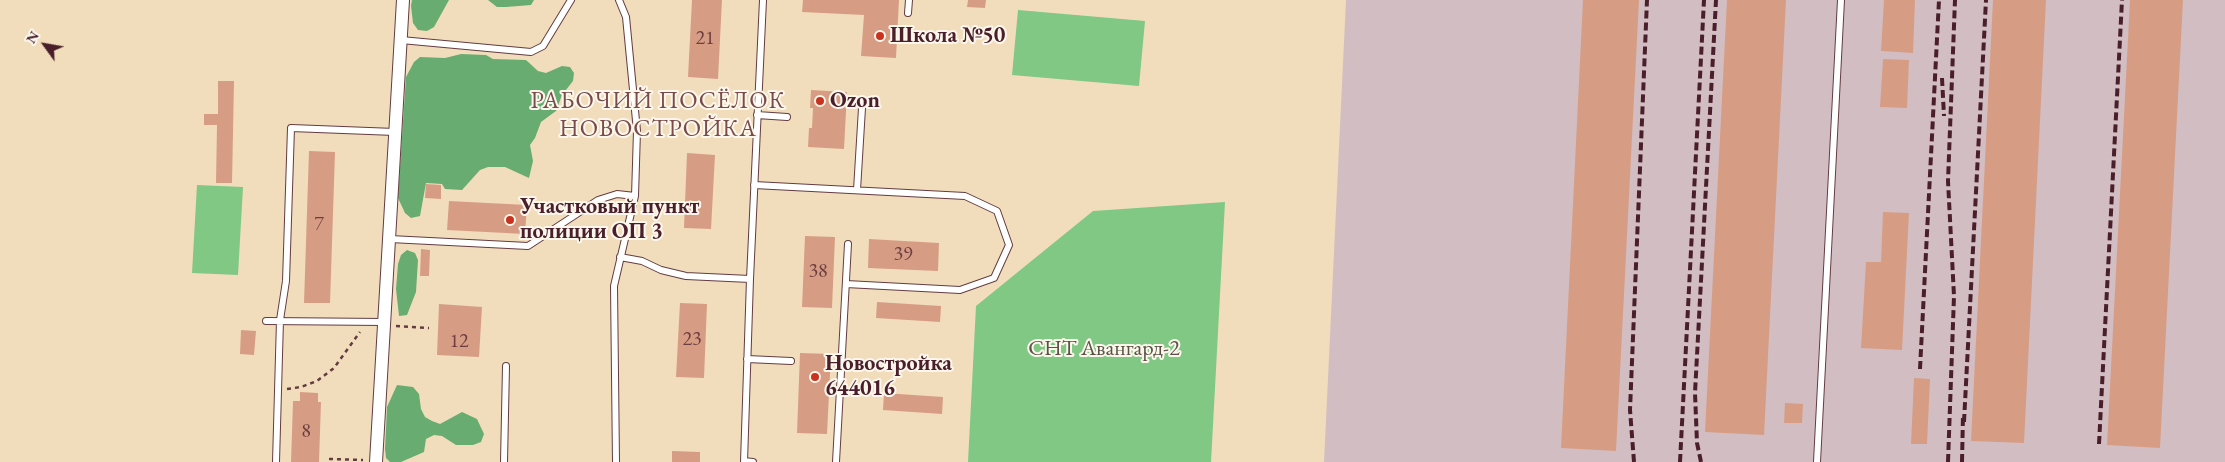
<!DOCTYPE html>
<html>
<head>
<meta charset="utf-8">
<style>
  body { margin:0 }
  #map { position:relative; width:2225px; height:462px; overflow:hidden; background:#f1ddbc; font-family:"EB Garamond",serif }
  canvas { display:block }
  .north { position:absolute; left:20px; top:20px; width:50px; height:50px; -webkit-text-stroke:4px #fbf7ec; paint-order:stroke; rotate:302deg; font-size:14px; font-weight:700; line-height:20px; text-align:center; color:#4a1f2b }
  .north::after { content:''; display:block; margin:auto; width:18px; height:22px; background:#4a1f2b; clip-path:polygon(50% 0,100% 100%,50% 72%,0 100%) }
</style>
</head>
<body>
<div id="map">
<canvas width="2225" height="462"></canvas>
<div class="north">N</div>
</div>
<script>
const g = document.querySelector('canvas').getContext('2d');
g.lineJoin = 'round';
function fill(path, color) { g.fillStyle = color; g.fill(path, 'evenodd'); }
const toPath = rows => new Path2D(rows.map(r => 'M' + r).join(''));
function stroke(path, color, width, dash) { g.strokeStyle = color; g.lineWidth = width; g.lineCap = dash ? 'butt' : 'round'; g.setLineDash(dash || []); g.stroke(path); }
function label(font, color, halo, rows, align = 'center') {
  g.font = font + ' "EB Garamond",serif'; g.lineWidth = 4; g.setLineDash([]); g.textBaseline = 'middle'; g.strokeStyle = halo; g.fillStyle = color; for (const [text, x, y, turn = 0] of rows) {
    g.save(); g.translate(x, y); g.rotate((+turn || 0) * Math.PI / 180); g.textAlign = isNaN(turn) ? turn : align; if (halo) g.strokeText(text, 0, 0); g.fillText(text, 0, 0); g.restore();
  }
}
const industrial = toPath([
  [1346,0,2225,0,2225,462,1324,462]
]);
const green = toPath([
  [1018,10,1145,21,1139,86,1012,75],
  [197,185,243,187,238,275,192,273],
  [1225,202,1211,462,968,462,976,306,1093,211]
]);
const forest = toPath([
  [412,0,449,0,434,27,427,31,418,30,413,23,411,6],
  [488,0,534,0,531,5,506,7,497,7],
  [461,54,486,55,493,59,526,60,538,71,546,73,562,66,570,67,574,73,573,81,562,95,556,111,541,122,535,138,530,145,533,161,529,178,505,167,488,167,480,170,462,190,445,189,442,184,426,183,420,216,411,218,405,213,398,198,406,77,414,62,420,57,445,58],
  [407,250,415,253,418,260,416,292,407,315,399,316,396,289,398,264,401,255],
  [397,385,413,387,419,394,421,409,425,417,432,421,440,424,462,412,477,419,484,434,481,442,473,445,456,445,442,436,434,435,426,439,424,452,401,462,390,462,386,458,385,449,387,407]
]);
const building = toPath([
  [692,0,722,0,718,79,688,77],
  [803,0,899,0,896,58,861,56,864,15,802,12],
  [968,0,986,0,985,8,967,7],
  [1583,0,1639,0,1616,451,1561,448],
  [1727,0,1786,0,1764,435,1705,432],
  [1884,0,1915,0,1913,53,1881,51],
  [1993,0,2046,0,2024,443,1971,441],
  [2130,0,2183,0,2160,448,2107,445],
  [1883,59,1909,60,1907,108,1880,107],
  [218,81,234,81,232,183,216,183,217,125,204,125,204,114,218,114],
  [811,90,847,92,844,149,808,147,809,128,812,128,813,108,810,108],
  [309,151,335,152,330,303,304,303],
  [687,153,715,155,711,229,684,228],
  [426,184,441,185,441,199,425,198],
  [449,201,527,205,525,234,447,230],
  [1883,212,1909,213,1902,350,1861,348,1866,262,1881,262],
  [805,236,835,237,832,308,802,307],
  [869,239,939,243,938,271,868,268],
  [421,249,430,250,429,276,420,276],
  [877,302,941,306,940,322,876,318],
  [680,303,707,304,704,378,676,377],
  [439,304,482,307,479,357,437,355],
  [241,330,256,331,254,355,240,354],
  [800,353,831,354,827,434,797,433],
  [1914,378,1930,379,1927,444,1911,444],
  [300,392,318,393,318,402,321,402,319,462,291,462,293,401,300,401],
  [884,393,943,397,942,414,883,410],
  [1785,403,1803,404,1802,423,1784,423],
  [672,451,700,452,700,462,672,462]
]);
const path = toPath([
  [396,326,429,328],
  [287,389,301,387,317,381,334,368,360,332],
  [329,459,363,460]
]);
const service = toPath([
  [908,13,909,0],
  [401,40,531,52,543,46,571,0],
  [757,115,787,117],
  [754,185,965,196,997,211,1009,245,994,278,960,290,846,284],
  [857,190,862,108],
  [390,239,528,246,598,200,617,194,635,196],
  [620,257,642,261,661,270,686,276,750,279],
  [266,321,385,322],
  [747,359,791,361],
  [744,461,753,462],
  [276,462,280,320,286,281,291,128,395,132],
  [504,462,506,366],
  [616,462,614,286,635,196,637,131,626,17,619,0],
  [744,462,750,279,763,0],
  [836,462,848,244],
  [1817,462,1841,0]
]);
const minor = toPath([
  [376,462,403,0]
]);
const rail = toPath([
  [1942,78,1944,116],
  [1920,369,1939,0],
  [1964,422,1986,0],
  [2099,444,2122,0],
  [1634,462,1630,410,1647,0],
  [1680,462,1704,0],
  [1701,462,1697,443,1695,393,1716,0],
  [1948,462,1954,296,1948,181,1955,0],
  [1962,462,1963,415]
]);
const markers = [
  [880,36,5,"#c8321e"],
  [820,101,5,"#c8321e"],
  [510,220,5,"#c8321e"],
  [815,377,5,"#c8321e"]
];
const numberNames = [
  ["21",705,39],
  ["7",319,225],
  ["39",903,255],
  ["38",818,272],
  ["23",692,340],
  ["12",459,342],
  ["8",306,432]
];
const poiNames = [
  ["Школа №50",890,36],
  ["Ozon",830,101],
  ["Участковый пункт",520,207],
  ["полиции ОП 3",520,232],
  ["Новостройка",825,364],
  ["644016",825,389]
];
const parkNames = [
  ["СНТ Авангард-2",1104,349]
];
const neighbourhoodNames = [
  ["РАБОЧИЙ ПОСЁЛОК",658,101],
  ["НОВОСТРОЙКА",658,129]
];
fill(industrial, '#d2bec2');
fill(green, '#80c884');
fill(forest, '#68ac72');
fill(building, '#d69d84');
stroke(service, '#633c41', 8);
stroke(minor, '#633c41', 14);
stroke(path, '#633c41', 2.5, [4, 4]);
stroke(service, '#fff', 6);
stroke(minor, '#fff', 12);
stroke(rail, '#4a1f2b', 4, [8, 4]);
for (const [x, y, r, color] of markers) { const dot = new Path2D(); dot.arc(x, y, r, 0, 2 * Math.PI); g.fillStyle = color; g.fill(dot); stroke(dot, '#fbf7ec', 2); }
label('20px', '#6d3e41', null, numberNames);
label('bold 22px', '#4a1f2b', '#fbf7ec', poiNames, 'left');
label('22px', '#5a5246', '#fbf7ec', parkNames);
g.letterSpacing = '1px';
label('24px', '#7b4b4a', '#fbf7ec', neighbourhoodNames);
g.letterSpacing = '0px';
</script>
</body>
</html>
